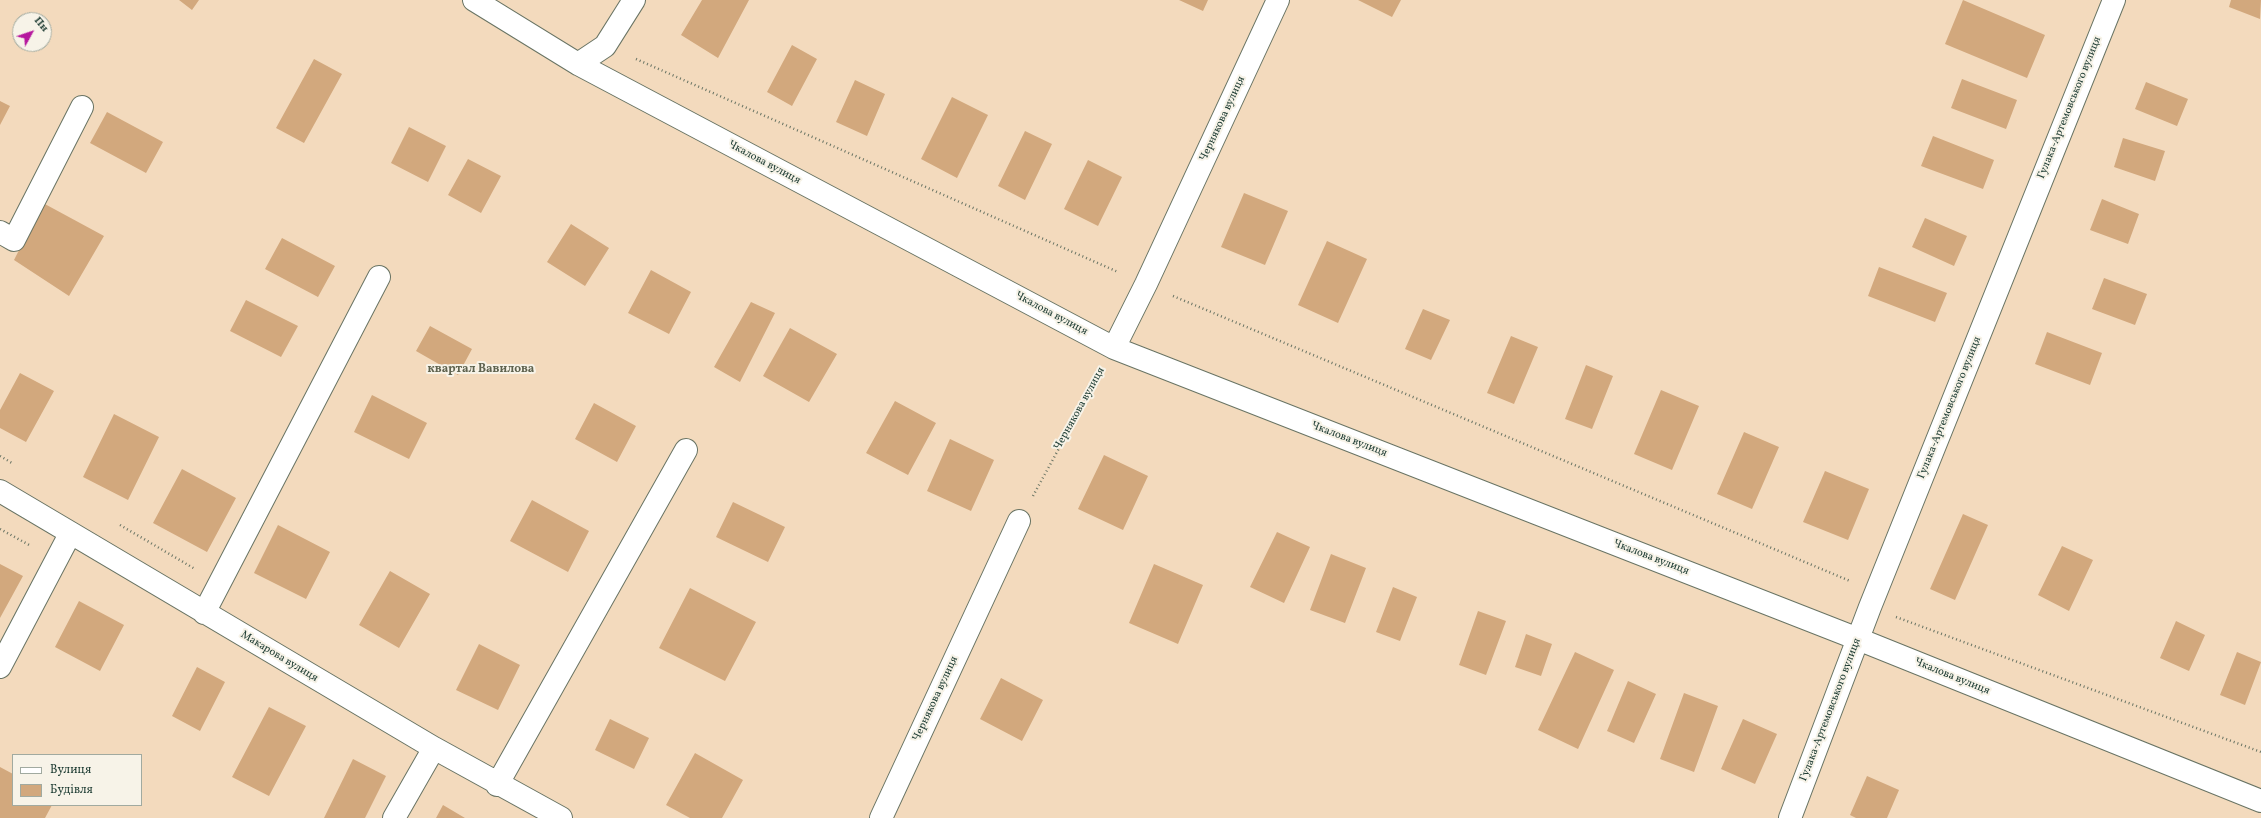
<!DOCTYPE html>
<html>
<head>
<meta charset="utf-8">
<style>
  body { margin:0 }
  #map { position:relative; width:2261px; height:818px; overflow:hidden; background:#f3dabd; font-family:Vollkorn,serif }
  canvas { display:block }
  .legend { position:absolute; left:12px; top:754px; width:130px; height:52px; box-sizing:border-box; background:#f7f3e8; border:1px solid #a1aaa0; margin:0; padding:5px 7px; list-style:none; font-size:12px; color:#1f3d34 }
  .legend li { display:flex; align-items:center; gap:8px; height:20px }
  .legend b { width:20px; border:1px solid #a1aaa0 }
  .north { position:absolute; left:12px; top:12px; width:40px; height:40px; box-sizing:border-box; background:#f7f3e8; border:1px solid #a1aaa0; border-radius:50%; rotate:50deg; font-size:11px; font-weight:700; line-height:16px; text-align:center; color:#1f3d34 }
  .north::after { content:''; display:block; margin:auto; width:14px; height:18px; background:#b5179e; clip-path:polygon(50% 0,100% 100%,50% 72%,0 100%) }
</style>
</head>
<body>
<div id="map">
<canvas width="2261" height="818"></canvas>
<ul class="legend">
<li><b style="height:5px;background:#fff"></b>Вулиця</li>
<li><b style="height:11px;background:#d2a87d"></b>Будівля</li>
</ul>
<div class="north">Пн</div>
</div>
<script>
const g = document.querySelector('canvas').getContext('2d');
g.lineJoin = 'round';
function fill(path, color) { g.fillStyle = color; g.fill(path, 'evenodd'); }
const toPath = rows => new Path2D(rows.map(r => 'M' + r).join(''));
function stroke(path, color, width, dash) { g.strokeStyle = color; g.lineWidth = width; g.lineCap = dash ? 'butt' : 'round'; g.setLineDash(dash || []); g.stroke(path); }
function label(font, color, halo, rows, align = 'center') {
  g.font = font + ' Vollkorn,serif'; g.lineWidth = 4; g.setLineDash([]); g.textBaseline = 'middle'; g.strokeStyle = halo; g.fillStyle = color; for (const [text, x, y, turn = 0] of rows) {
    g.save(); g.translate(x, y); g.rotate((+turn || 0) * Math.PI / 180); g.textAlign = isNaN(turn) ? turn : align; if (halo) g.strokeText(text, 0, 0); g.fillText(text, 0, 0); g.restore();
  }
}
const building = toPath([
  [179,0,199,0,192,10],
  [702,0,749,0,718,58,681,35],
  [1179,0,1208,0,1203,11],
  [1358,0,1401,0,1392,17],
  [1963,0,2045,35,2027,78,1945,44],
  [2231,0,2261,0,2260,19,2229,7],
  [792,45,817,59,792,106,767,92],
  [314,59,342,74,304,143,276,128],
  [1962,79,2017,100,2006,129,1951,108],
  [855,80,885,94,867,136,836,122],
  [2146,82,2188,99,2177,126,2135,109],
  [952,97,988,115,957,178,921,159],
  [0,101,10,106,0,125],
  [107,112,163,142,146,173,90,143],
  [409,127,446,146,428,182,391,163],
  [1025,131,1052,144,1025,200,998,186],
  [1933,136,1994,160,1983,189,1921,166],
  [2123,138,2165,151,2155,181,2114,167],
  [468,159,501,176,481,213,448,195],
  [1088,160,1122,177,1098,226,1064,209],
  [1244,193,1288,211,1265,265,1221,247],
  [2102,199,2139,214,2128,244,2090,230],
  [43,203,104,236,69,296,14,260],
  [1925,218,1967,236,1954,266,1912,247],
  [571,224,609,248,585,286,547,262],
  [282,238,335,266,318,297,265,269],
  [1327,241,1367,259,1338,323,1298,305],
  [1879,267,1947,293,1935,322,1868,296],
  [651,270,691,292,669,334,628,313],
  [2104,278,2147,294,2135,325,2092,309],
  [246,300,298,326,281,357,230,331],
  [751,302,775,313,740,382,714,367],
  [1423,309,1450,320,1431,360,1405,349],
  [430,326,472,349,458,375,416,351],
  [790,328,837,354,809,402,763,376],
  [2047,332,2102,353,2090,385,2035,364],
  [1511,336,1538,347,1514,404,1487,393],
  [1586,365,1613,376,1592,429,1565,419],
  [20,373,54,391,26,442,0,428,0,410],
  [1661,390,1699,406,1672,470,1634,454],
  [372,395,427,423,409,459,354,432],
  [895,401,936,423,908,475,866,453],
  [594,403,636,426,617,462,575,439],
  [114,414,159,437,128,500,83,477],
  [1744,432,1779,447,1752,509,1717,494],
  [950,439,994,460,971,511,927,491],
  [1104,455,1148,476,1123,530,1078,509],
  [182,469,236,498,207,552,153,523],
  [1825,471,1869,489,1848,540,1803,522],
  [532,500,589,531,568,572,510,541],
  [733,502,785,527,768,562,716,537],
  [1963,514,1988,525,1955,600,1930,589],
  [278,525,330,552,306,599,254,573],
  [1277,532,1310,547,1284,603,1250,587],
  [2062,546,2093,560,2069,611,2038,595],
  [1331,554,1366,568,1345,623,1310,610],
  [0,564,23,576,0,618],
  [1154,564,1203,585,1178,644,1129,623],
  [390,571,430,594,399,648,359,625],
  [1393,587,1417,597,1400,641,1376,632],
  [690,588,756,622,725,681,659,648],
  [79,601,124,625,100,671,55,647],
  [1478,611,1506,621,1486,675,1459,665],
  [2176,621,2205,635,2189,671,2160,658],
  [1526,634,1552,644,1541,676,1515,667],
  [479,644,520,665,498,710,456,690],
  [1575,652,1614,670,1578,749,1538,730],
  [2237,652,2261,662,2245,705,2220,695],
  [197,667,225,682,200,731,172,716],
  [1001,678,1043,700,1022,741,980,719],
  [1628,681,1656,694,1634,743,1607,731],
  [1684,693,1718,706,1694,772,1660,759],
  [269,707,306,726,269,796,232,777],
  [610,719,649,738,634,769,595,750],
  [1743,719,1777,734,1755,784,1721,769],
  [695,753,743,780,722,818,690,818,666,805],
  [353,759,386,776,365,818,324,818],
  [0,767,13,774,13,805,52,805,45,818,0,818],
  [1867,776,1899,790,1887,818,1856,818,1850,815],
  [443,805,465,818,436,818]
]);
const path = toPath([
  [636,59,1118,272],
  [1173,296,1850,581],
  [0,456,12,463],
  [1033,496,1100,373],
  [120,525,195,569],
  [0,529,31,546],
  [1896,617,2261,752]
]);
const minor = toPath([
  [474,0,578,64,1114,348,1858,639,2261,801],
  [578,64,605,46,634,0],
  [0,232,14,240,82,107],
  [1114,348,1146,284,1278,0],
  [0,491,434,748,561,818],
  [204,613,379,277],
  [0,667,70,534],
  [497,785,686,450],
  [394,818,434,748],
  [881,818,1019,521],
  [1790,818,1870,607,2114,0]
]);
const streetNames = [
  ["Гулака-Артемовського вулиця",2070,108,-68],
  ["Чернякова вулиця",1223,119,-65],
  ["Чкалова вулиця",764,163,28],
  ["Чкалова вулиця",1051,314,28],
  ["Гулака-Артемовського вулиця",1950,408,-68],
  ["Чернякова вулиця",1080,409,-61],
  ["Чкалова вулиця",1349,440,21],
  ["Чкалова вулиця",1651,558,21],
  ["Макарова вулиця",279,657,31],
  ["Чкалова вулиця",1952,677,22],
  ["Чернякова вулиця",936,699,-65],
  ["Гулака-Артемовського вулиця",1831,710,-69]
];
const neighbourhoodNames = [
  ["квартал Вавилова",481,370]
];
fill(building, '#d2a87d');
stroke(minor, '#697464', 24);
stroke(path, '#697464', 2.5, [1, 3]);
stroke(minor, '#fff', 22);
label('11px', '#1f3d34', '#f7f3e8', streetNames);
label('bold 12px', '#5e624e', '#f7f3e8', neighbourhoodNames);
</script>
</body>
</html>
